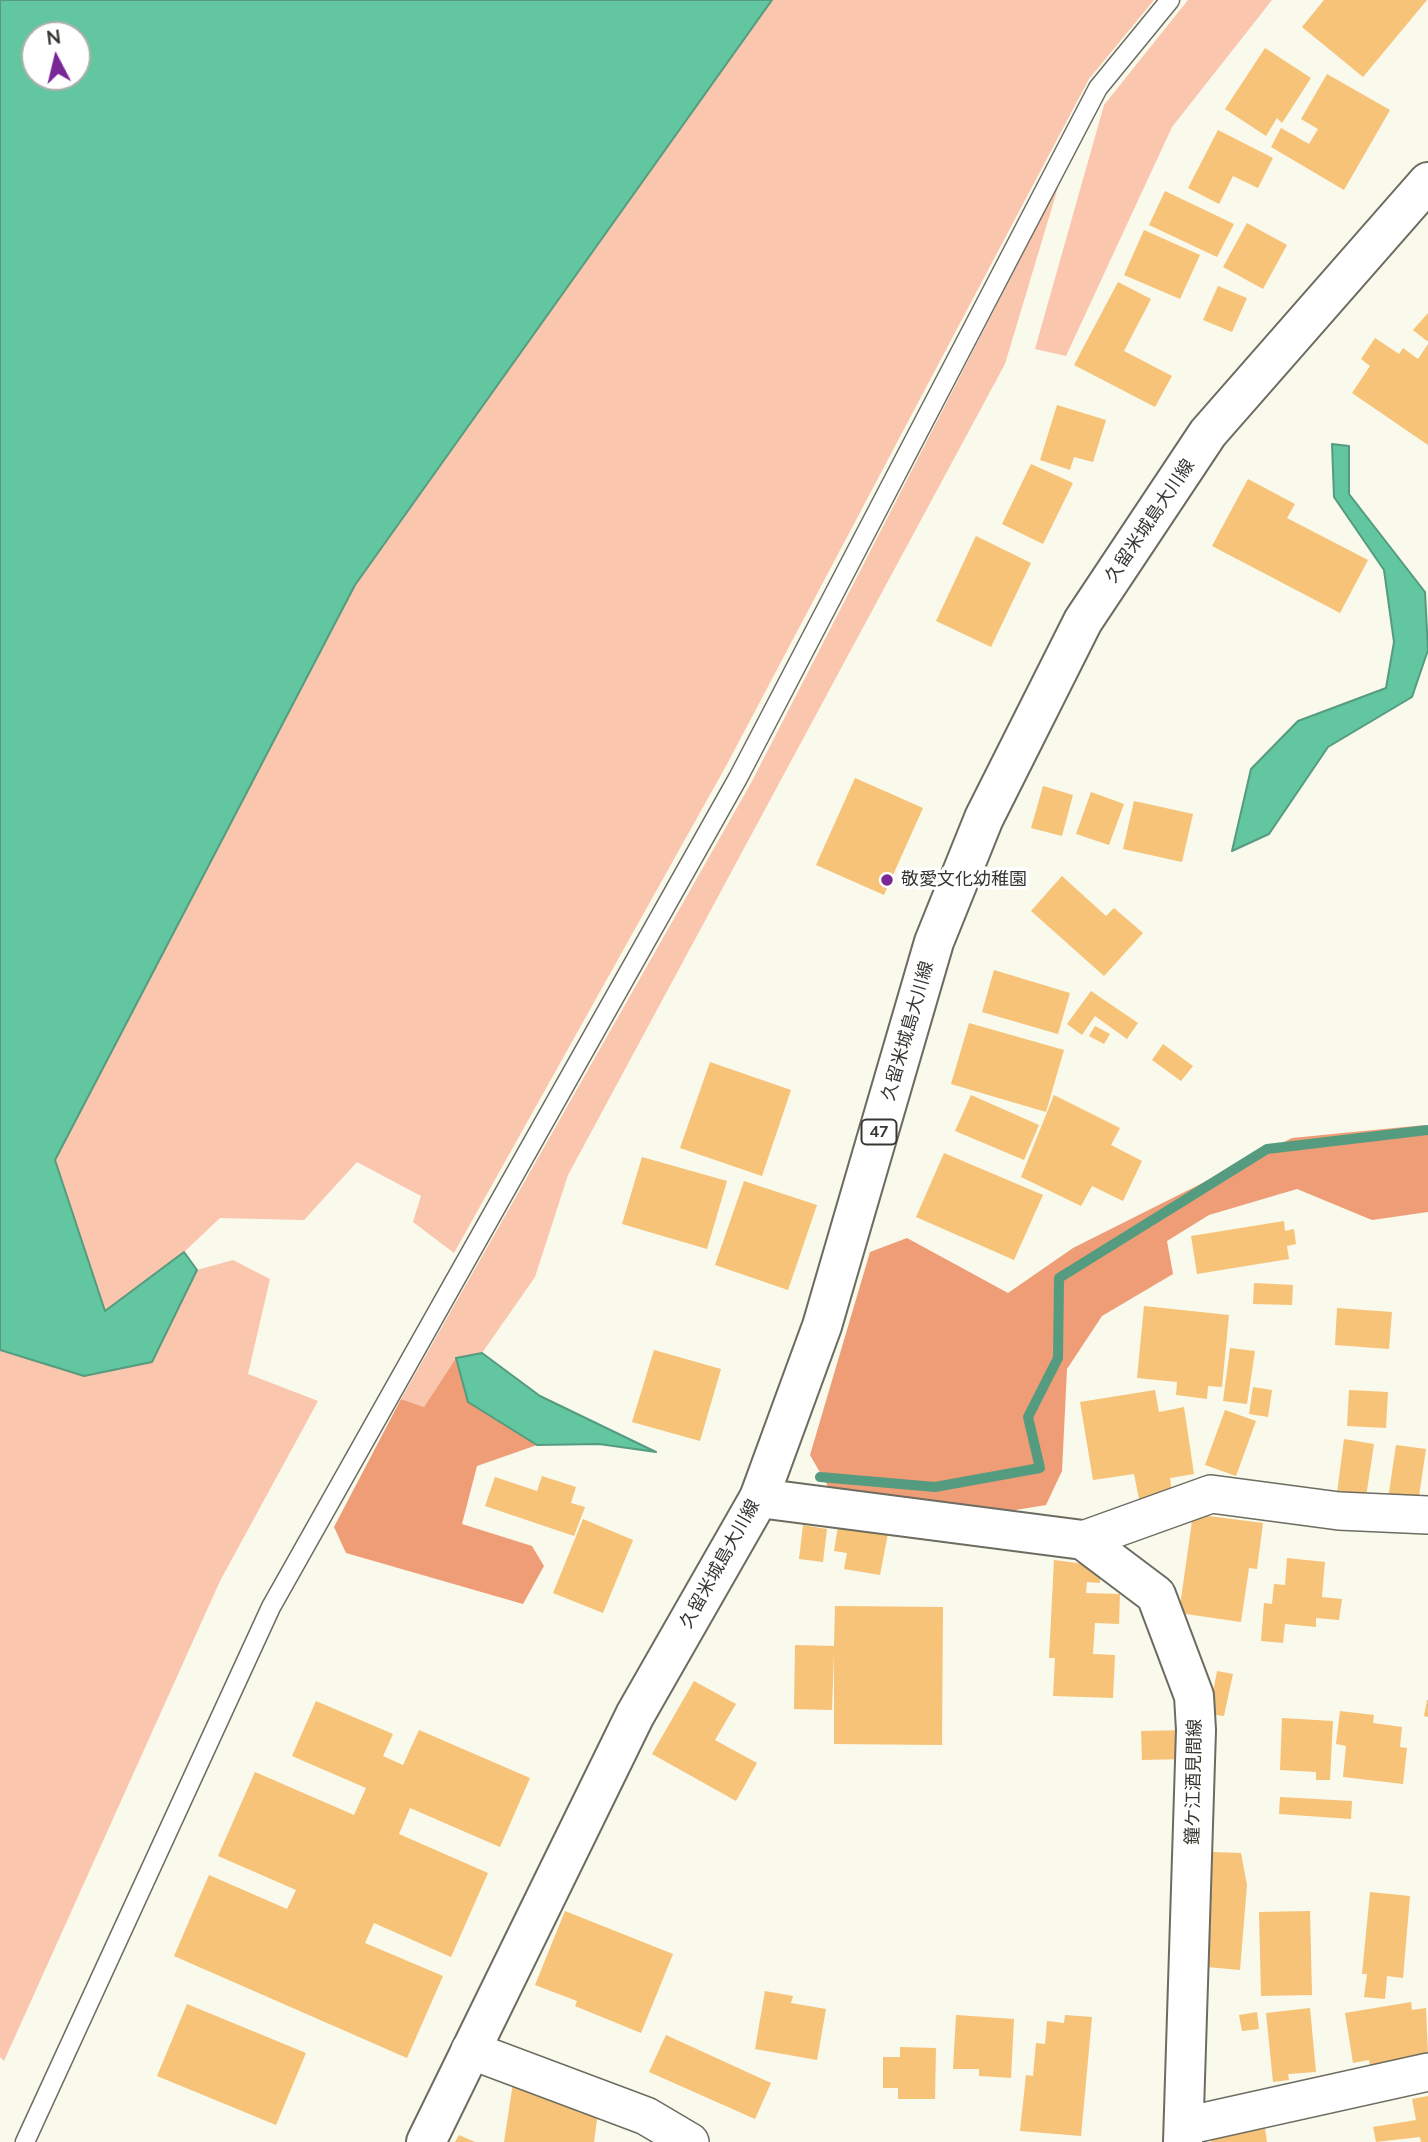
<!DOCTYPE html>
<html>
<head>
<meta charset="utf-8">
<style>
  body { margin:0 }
  #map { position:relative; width:1428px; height:2142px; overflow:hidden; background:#f9f9ec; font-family:Mulish,sans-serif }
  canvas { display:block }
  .north { position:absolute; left:21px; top:21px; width:70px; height:70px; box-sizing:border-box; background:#fff; border:2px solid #afafad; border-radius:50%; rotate:353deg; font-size:19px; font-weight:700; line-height:28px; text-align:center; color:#363631 }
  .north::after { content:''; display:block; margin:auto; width:24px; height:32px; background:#7a2797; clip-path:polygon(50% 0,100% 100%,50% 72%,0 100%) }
</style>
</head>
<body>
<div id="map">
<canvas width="1428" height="2142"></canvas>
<div class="north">N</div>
</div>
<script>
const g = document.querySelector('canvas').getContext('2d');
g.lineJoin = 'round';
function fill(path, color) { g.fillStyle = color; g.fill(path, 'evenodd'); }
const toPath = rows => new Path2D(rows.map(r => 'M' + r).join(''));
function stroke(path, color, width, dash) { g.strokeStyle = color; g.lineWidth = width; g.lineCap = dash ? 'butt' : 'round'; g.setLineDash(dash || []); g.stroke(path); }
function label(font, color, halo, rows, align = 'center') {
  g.font = font + ' Mulish,"Noto Sans JP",sans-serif'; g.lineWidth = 7; g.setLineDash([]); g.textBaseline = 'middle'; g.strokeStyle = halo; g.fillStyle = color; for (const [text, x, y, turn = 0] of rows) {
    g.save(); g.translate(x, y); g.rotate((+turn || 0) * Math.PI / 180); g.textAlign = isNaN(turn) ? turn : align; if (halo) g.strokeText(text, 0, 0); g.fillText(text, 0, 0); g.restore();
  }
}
const green = toPath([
  [604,0,1154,0,1089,79,726,766,454,1253,413,1222,421,1196,357,1162,304,1220,220,1218,184,1252,197,1270,233,1260,270,1279,248,1374,318,1401,220,1581,4,2061,0,2057,0,1040],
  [1188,0,1272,0,1172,127,1066,356,1035,349,1104,105],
  [1059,184,1005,364,568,1175,535,1277,482,1353,456,1358,424,1407,401,1399,751,783]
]);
const forest = toPath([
  [1425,1125,1428,1128,1428,1212,1372,1220,1297,1189,1209,1215,1167,1241,1173,1274,1102,1316,1067,1369,1062,1471,1046,1505,997,1513,829,1488,810,1455,870,1252,907,1238,1008,1293,1073,1248,1292,1138],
  [456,1358,468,1402,537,1445,477,1466,462,1524,532,1546,544,1566,523,1604,346,1553,334,1527,401,1399,424,1407]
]);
const water = toPath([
  [0,0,772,0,355,585,55,1160,105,1311,184,1252,197,1270,152,1362,84,1376,0,1350,0,0],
  [35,35,77,35,77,77,35,77,35,35],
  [1332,444,1349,446,1349,494,1425,592,1428,650,1412,697,1328,747,1269,834,1232,851,1251,769,1298,721,1386,688,1394,642,1384,570,1334,497,1332,444],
  [482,1353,540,1396,656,1452,599,1444,537,1445,468,1402,456,1358,482,1353]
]);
const stream = toPath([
  [820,1477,935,1487,1040,1468,1028,1417,1058,1358,1059,1278,1267,1149,1428,1130]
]);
const building = toPath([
  [1324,0,1427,0,1363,77,1302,27],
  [1265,48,1311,78,1282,123,1277,118,1266,136,1225,109],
  [1327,74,1390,110,1344,190,1271,147,1281,128,1309,144,1318,129,1301,119],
  [1218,130,1273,158,1258,188,1233,176,1219,204,1188,188],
  [1165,191,1234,224,1217,257,1149,225],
  [1247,223,1287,245,1263,289,1223,267],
  [1144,230,1200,255,1180,299,1124,275],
  [1118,282,1151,299,1124,351,1172,376,1155,407,1074,365],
  [1218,286,1247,298,1232,332,1203,320],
  [1428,313,1428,340,1427,341,1413,330],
  [1375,338,1399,354,1403,348,1418,359,1428,344,1428,445,1352,393,1370,366,1361,359],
  [1057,405,1106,420,1093,462,1074,457,1070,470,1040,460],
  [1031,464,1073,483,1043,544,1002,524],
  [1248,479,1295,504,1287,518,1368,560,1340,613,1212,546],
  [976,536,1031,563,991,647,936,621],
  [855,778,923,808,884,895,816,865],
  [1043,786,1073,795,1062,836,1031,828],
  [1091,792,1124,804,1109,845,1076,834],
  [1134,801,1193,814,1182,862,1123,849],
  [1062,876,1106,916,1114,908,1143,933,1104,976,1031,911],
  [994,970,1070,993,1058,1034,982,1012],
  [1091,991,1138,1023,1127,1039,1095,1016,1082,1035,1067,1024],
  [969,1023,1064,1050,1046,1112,951,1084],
  [1095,1026,1110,1034,1104,1044,1089,1036],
  [1163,1044,1193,1066,1181,1081,1152,1060],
  [710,1062,791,1090,762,1176,680,1148],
  [971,1095,1039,1125,1024,1160,955,1131],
  [1054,1095,1120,1128,1111,1145,1142,1161,1123,1201,1092,1186,1081,1206,1021,1177],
  [944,1153,1043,1195,1014,1260,916,1217],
  [642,1157,727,1181,707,1249,622,1224],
  [744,1181,817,1205,788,1290,715,1265],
  [1284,1221,1285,1231,1294,1229,1296,1244,1287,1246,1289,1259,1197,1274,1191,1236],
  [1254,1283,1293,1285,1292,1305,1253,1304],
  [1144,1306,1229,1315,1222,1387,1208,1386,1207,1399,1176,1395,1177,1382,1137,1378],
  [1337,1308,1392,1312,1389,1349,1335,1345],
  [1230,1348,1255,1351,1247,1404,1223,1401],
  [654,1350,721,1369,700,1441,632,1422],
  [1253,1387,1272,1390,1268,1417,1249,1414],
  [1155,1390,1159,1412,1184,1407,1194,1474,1170,1478,1172,1493,1139,1499,1134,1474,1093,1480,1080,1402],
  [1349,1390,1388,1392,1386,1428,1347,1426],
  [1225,1410,1256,1421,1236,1476,1205,1465],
  [1344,1439,1374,1444,1366,1497,1337,1493],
  [1396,1445,1426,1449,1418,1503,1388,1499],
  [542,1476,576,1487,571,1503,585,1507,574,1536,485,1506,495,1477,537,1491],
  [1193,1514,1263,1523,1257,1569,1249,1568,1241,1622,1179,1613],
  [583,1519,633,1540,603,1613,553,1593],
  [839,1520,889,1528,880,1575,844,1569,847,1553,834,1551],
  [803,1525,827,1529,823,1562,799,1559],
  [1287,1558,1325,1562,1322,1597,1342,1599,1339,1620,1316,1618,1316,1627,1285,1624,1283,1643,1261,1641,1264,1603,1272,1604,1274,1584,1285,1585],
  [1054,1560,1100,1566,1100,1583,1087,1582,1086,1593,1120,1594,1119,1624,1095,1623,1093,1654,1115,1655,1113,1698,1053,1696,1055,1658,1049,1658],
  [835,1606,943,1607,942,1745,834,1744,834,1654,832,1710,794,1709,795,1645,834,1646],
  [1217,1671,1233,1674,1224,1716,1209,1714],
  [694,1681,736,1704,715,1740,757,1763,736,1801,652,1754],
  [1427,1700,1428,1700,1428,1717,1424,1716],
  [316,1701,393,1734,383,1756,403,1765,419,1730,530,1778,500,1847,410,1808,399,1834,488,1873,451,1957,374,1923,365,1943,443,1976,407,2058,174,1956,209,1875,287,1909,296,1890,218,1856,255,1772,354,1815,366,1788,292,1756],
  [1340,1711,1374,1715,1373,1723,1402,1727,1400,1747,1407,1748,1403,1784,1343,1777,1346,1746,1336,1744],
  [1282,1718,1333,1721,1330,1780,1316,1780,1316,1772,1280,1770],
  [1185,1730,1186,1759,1142,1760,1141,1731],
  [1280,1797,1352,1801,1351,1819,1279,1814],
  [1212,1852,1241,1853,1247,1885,1240,1970,1207,1967],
  [1370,1892,1410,1896,1403,1978,1387,1976,1385,1999,1364,1997,1367,1974,1362,1974],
  [565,1911,673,1954,641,2033,575,2006,577,2001,535,1985],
  [1310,1911,1312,1995,1261,1996,1259,1912],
  [765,1991,793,1996,791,2003,826,2009,817,2060,755,2049],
  [1411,2002,1412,2010,1426,2008,1428,2055,1371,2073,1369,2060,1353,2063,1345,2013],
  [187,2004,306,2053,276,2125,157,2076],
  [1310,2008,1316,2072,1288,2074,1289,2080,1273,2082,1266,2013],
  [1257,2012,1259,2029,1242,2031,1239,2015],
  [956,2015,1014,2019,1011,2078,979,2076,979,2069,953,2069],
  [1065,2015,1092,2017,1081,2136,1020,2131,1026,2075,1033,2076,1036,2043,1045,2044,1047,2021,1064,2023],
  [666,2035,771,2083,755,2119,649,2072],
  [900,2047,936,2048,935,2099,898,2099,898,2088,883,2088,883,2057,900,2057],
  [513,2083,599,2105,594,2142,504,2142],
  [1428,2096,1428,2142,1421,2142,1420,2137,1376,2142,1373,2127,1416,2120,1412,2099],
  [1265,2128,1267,2142,1211,2142,1211,2134],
  [459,2135,475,2142,455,2142]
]);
const lane = toPath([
  [25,2142,271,1607,738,778,1098,88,1170,0]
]);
const street = toPath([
  [1083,1540,1211,1494,1339,1511,1428,1515],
  [470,2050,646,2116,690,2142],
  [1185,2126,1428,2072]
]);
const secondary = toPath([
  [759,1498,1083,1540,1156,1595,1194,1696,1196,1730,1183,2142]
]);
const primary = toPath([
  [426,2142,635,1715,759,1498,822,1326,934,942,984,818,1083,621,1208,433,1428,182]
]);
const markers = [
  [887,880,7,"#7a2797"]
];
const shields = [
  [879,1132,35]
];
const shieldNames = [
  ["47",879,1132]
];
const streetNames = [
  ["久留米城島大川線",1150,521,-56],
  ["久留米城島大川線",908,1031,-74],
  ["久留米城島大川線",720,1564,-61],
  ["鐘ケ江酒見間線",1194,1782,-89]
];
const poiNames = [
  ["敬愛文化幼稚園",901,880]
];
fill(green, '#fac6ae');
fill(forest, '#ee9d77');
fill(water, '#62c6a0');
stroke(water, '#559b7f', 2);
stroke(stream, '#559b7f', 10);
fill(building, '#f6c378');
stroke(lane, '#6c6c61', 21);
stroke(street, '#6c6c61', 40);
stroke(secondary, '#6c6c61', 42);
stroke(primary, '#6c6c61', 42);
stroke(lane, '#fff', 18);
stroke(street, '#fff', 37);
stroke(secondary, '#fff', 38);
stroke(primary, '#fff', 38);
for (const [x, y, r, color] of markers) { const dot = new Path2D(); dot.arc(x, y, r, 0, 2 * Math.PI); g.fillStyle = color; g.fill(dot); stroke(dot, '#fff', 2.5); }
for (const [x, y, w] of shields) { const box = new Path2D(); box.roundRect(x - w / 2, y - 12.5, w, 25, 5); g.fillStyle = '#fff'; g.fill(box); stroke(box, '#363631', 2); }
label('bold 16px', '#363631', null, shieldNames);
label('18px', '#363631', '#fff', streetNames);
label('18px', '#363631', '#fff', poiNames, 'left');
</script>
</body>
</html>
